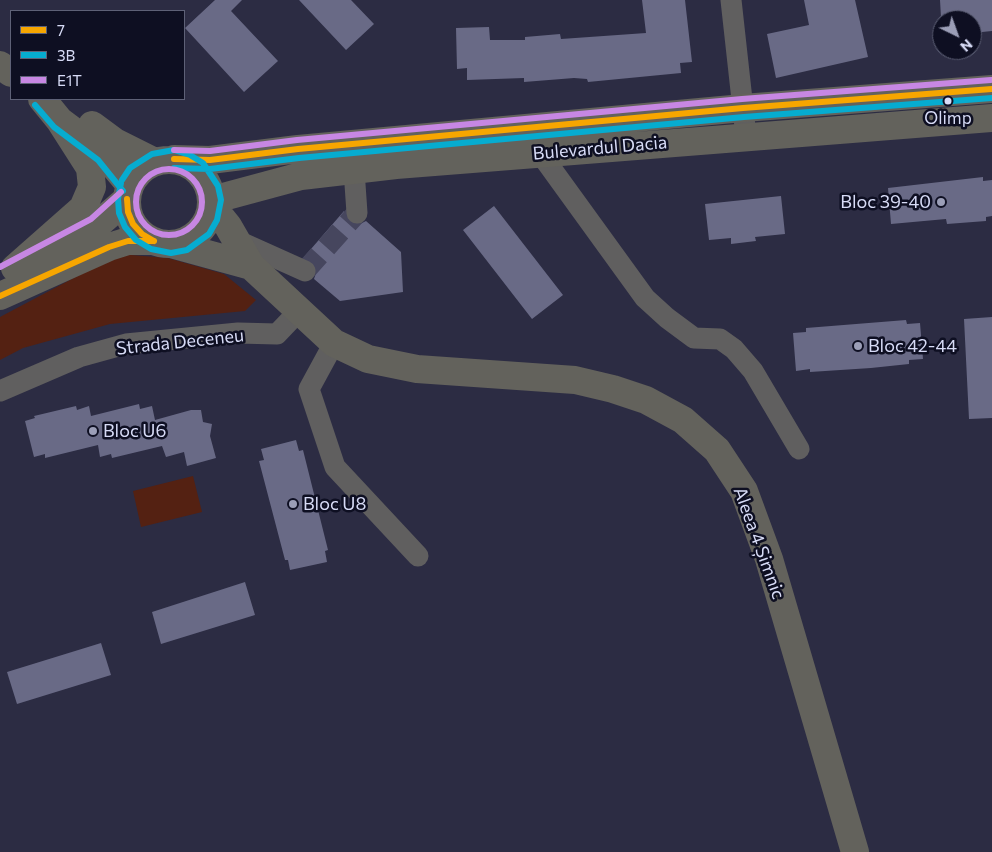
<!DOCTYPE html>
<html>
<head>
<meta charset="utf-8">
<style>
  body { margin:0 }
  #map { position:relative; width:992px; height:852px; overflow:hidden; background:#2c2c43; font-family:Commissioner,sans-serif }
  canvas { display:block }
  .legend { position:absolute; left:10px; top:10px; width:175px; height:90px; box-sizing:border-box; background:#0e0f22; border:1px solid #5e6177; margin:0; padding:6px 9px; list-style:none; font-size:15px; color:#d7dbf6 }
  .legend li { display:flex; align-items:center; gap:10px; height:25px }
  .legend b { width:25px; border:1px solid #5e6177 }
  .north { position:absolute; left:932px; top:10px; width:50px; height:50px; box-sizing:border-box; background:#0e0f22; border:1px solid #5e6177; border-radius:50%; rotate:138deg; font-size:14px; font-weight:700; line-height:20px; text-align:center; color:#d7dbf6 }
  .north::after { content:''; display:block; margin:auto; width:18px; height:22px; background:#9b9eb7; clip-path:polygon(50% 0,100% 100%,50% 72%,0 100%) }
</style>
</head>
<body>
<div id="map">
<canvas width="992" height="852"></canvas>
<ul class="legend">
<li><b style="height:6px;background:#f7a600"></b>7</li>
<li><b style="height:6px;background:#06acd0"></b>3B</li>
<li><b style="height:6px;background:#c787e3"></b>E1T</li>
</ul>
<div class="north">N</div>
</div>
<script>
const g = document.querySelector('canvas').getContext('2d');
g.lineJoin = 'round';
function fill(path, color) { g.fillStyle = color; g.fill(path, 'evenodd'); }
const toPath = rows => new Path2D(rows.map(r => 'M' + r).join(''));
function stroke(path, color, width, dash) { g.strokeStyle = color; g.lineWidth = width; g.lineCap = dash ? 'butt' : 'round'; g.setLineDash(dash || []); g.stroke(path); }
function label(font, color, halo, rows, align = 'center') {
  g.font = font + ' Commissioner,sans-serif'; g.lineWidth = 5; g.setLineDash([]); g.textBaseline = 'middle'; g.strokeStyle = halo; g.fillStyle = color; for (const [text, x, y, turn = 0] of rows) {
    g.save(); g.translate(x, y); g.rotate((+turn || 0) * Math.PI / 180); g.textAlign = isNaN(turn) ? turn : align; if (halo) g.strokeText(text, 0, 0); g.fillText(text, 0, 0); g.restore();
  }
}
const green = toPath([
  [119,254,168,258,224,274,256,300,245,311,110,324,23,348,0,360,0,317],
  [193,476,202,512,141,527,133,491]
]);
const building = toPath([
  [215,0,242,0,231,11,278,61,244,92,185,28],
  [299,0,351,0,374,24,346,50],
  [642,0,685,0,692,62,680,63,681,73,588,82,587,79,574,78,524,82,524,78,467,80,467,68,457,69,456,28,489,27,490,40,525,40,525,37,560,34,561,39,646,33],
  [804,0,855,0,868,57,776,78,767,34,809,25],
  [940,0,992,0,992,31,972,33,972,20,942,20,942,35],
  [983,177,983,181,992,180,992,216,986,217,986,221,947,224,946,219,891,224,888,188],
  [781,196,785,234,755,237,756,241,731,244,731,238,709,240,705,204],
  [494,206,563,295,532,319,463,230],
  [344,211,346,220,351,224,358,225,366,221,401,252,403,292,340,301,314,279,317,270,315,264,304,257],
  [992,317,992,418,969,419,964,319],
  [906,320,907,324,920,323,923,359,909,360,909,364,871,368,810,372,810,369,796,371,793,333,806,332,806,328],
  [139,404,140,409,152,406,155,420,191,410,201,410,203,422,212,424,210,436,216,458,187,466,184,452,166,457,162,446,112,458,111,454,100,457,98,445,45,458,45,454,34,457,25,421,35,418,34,416,76,406,77,410,89,406,91,416],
  [296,440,299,451,303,450,328,550,325,551,327,562,290,570,288,560,285,560,259,461,264,460,261,449],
  [245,582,255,615,161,644,152,612],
  [101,643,111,675,17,704,7,672]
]);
const minorTunnel = toPath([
  [305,271,357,213]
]);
const minor = toPath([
  [731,0,746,136],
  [540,153,645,298,667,318,694,338,720,339,734,349,753,371,799,449],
  [354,170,357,213],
  [236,240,305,271],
  [334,343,309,389,335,467,418,556],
  [0,391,79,357,126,344,238,333,277,334,298,312]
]);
const major = toPath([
  [0,65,11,73],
  [42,99,60,121,104,154,130,185],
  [92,125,115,142,155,162],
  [174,159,210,160,298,149,743,108,992,89],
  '127 202a42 42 0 1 1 84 0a42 42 0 1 1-84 0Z',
  [212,200,301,176,396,165,992,118],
  [211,205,228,226,251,266,334,343,368,359,417,369,575,380,613,389,646,400,683,420,717,450,744,491,769,559,855,852],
  [171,244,251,266],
  [52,249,96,226,127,199],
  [15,268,83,208,92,187,90,168,60,121],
  [0,296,109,247,128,241,154,241]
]);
const bus1 = toPath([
  [174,159,210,160,298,149,743,108,992,89],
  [127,199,128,212,133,224,142,234,154,241],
  [0,296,109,247,128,241,154,241]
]);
const bus2 = toPath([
  [35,105,54,127,98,160,123,191],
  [174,168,210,169,299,158,744,117,992,98],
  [121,183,118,199,119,213,125,227,136,240,151,249,171,253,187,250,209,234,217,220,221,200,218,186,203,163,190,155,174,150,152,154,130,168,122,180]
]);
const bus3 = toPath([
  [174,150,210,151,297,140,742,99,991,80],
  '136 202a33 33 0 1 1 66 0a33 33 0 1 1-66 0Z',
  [0,267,91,219,121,192]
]);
const markers = [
  [948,101,4.5,"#d7dbf6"],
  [941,202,5,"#9b9eb7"],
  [858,346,5,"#9b9eb7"],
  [93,431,5,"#9b9eb7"],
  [293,504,5,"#9b9eb7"]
];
const busNames = [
  ["Olimp",948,118]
];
const streetNames = [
  ["Bulevardul Dacia",600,148,-5],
  ["Strada Deceneu",180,342,-6],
  ["Aleea 4 Șimnic",759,543,70]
];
const poiNames = [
  ["Bloc 39-40",931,202,"right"],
  ["Bloc 42-44",868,346],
  ["Bloc U6",103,431],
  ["Bloc U8",303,504]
];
fill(green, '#542112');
fill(building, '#696a86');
stroke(minorTunnel, '#46465e', 21, [21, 11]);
stroke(minor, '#605f5f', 21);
stroke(major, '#63625c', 28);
stroke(bus1, '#f7a600', 6);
stroke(bus2, '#06acd0', 6);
stroke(bus3, '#c787e3', 6);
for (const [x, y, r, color] of markers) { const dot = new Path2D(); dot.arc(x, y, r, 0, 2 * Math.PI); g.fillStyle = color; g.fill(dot); stroke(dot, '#0e0f22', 2); }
label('17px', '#d7dbf6', '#0e0f22', busNames);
label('18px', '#d7dbf6', '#0e0f22', streetNames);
label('18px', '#d7dbf6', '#0e0f22', poiNames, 'left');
</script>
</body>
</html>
